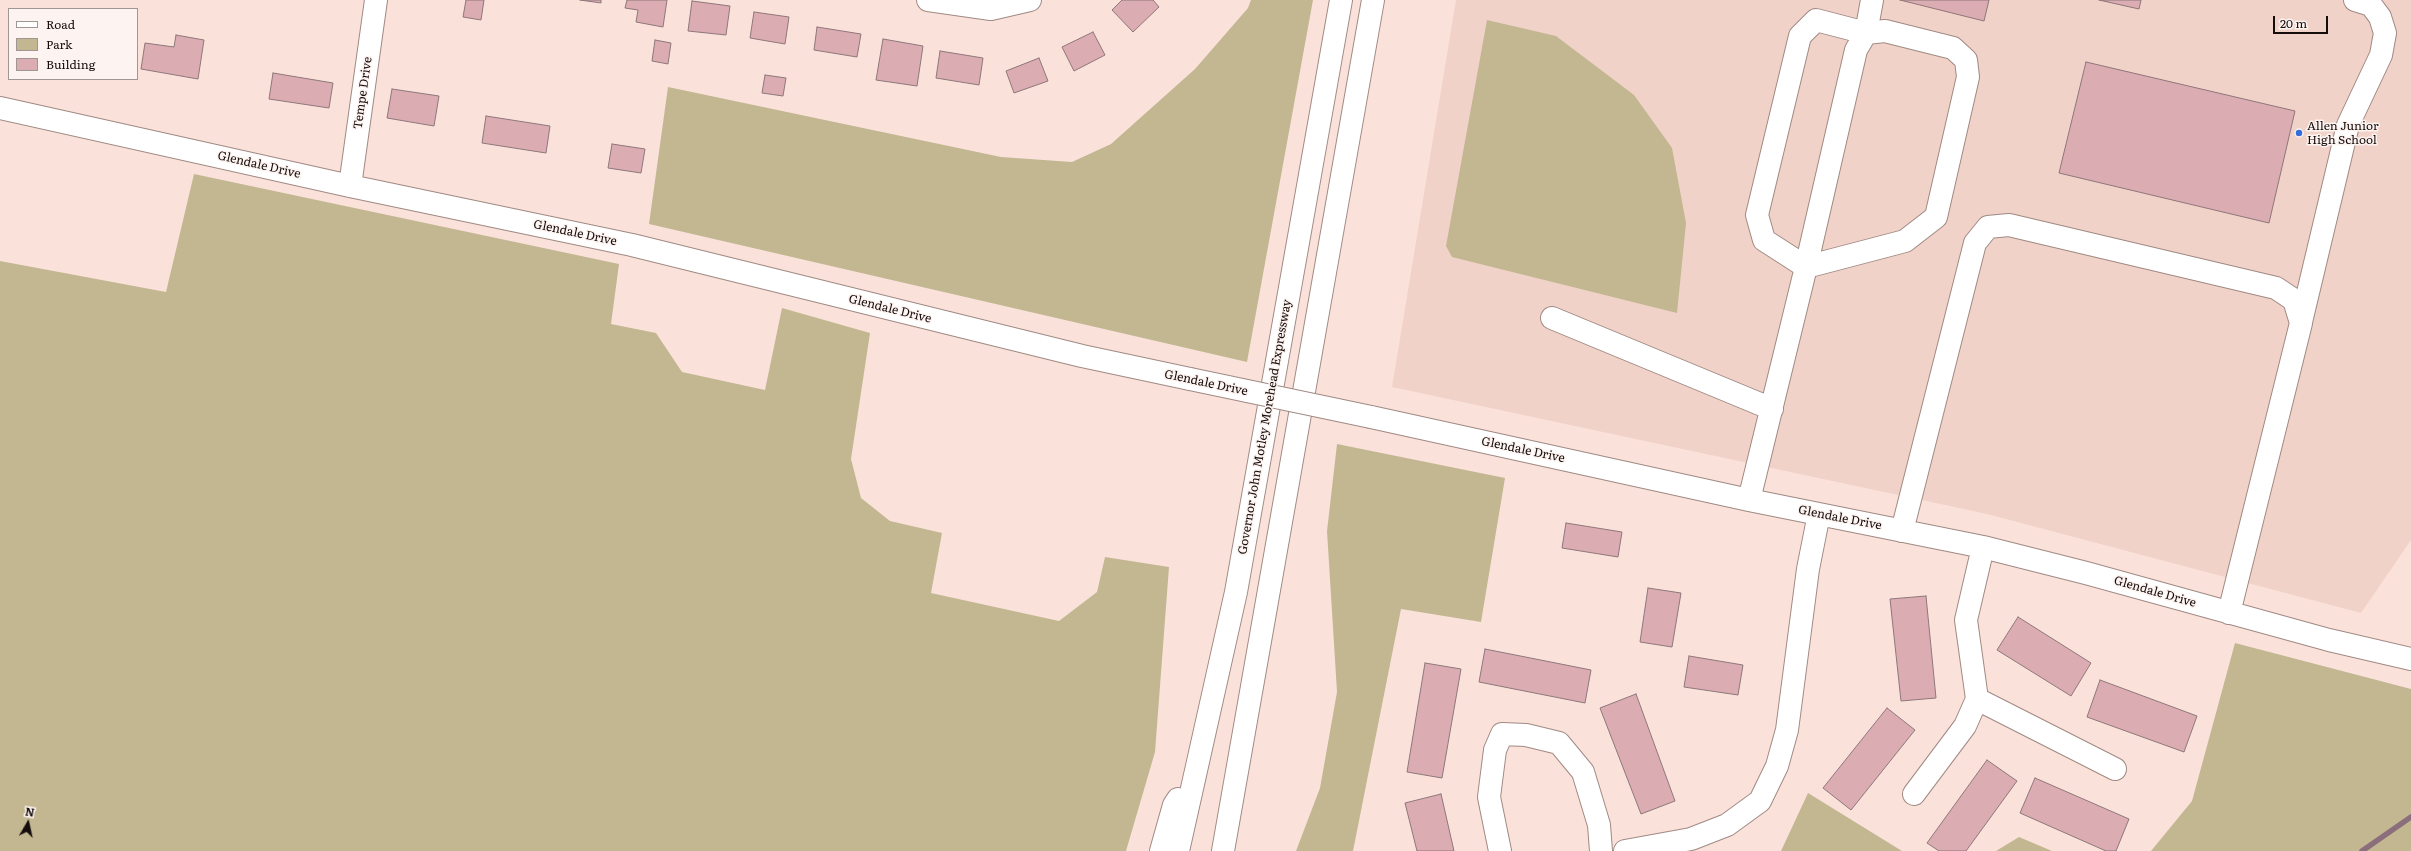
<!DOCTYPE html>
<html>
<head>
<meta charset="utf-8">
<style>
  body { margin:0 }
  #map { position:relative; width:2411px; height:851px; overflow:hidden; background:#fae2db; font-family:Literata,serif }
  canvas { display:block }
  .legend { position:absolute; left:8px; top:8px; width:130px; height:72px; box-sizing:border-box; background:#fdf3f0; border:1px solid #a09794; margin:0; padding:5px 7px; list-style:none; font-size:12px; color:#150d0b }
  .legend li { display:flex; align-items:center; gap:8px; height:20px }
  .legend b { width:20px; border:1px solid #a09794 }
  .north { position:absolute; left:8px; top:803px; width:40px; height:40px; -webkit-text-stroke:3px #fdf3f0; paint-order:stroke; rotate:9deg; font-size:11px; font-weight:700; line-height:16px; text-align:center; color:#150d0b }
  .north::after { content:''; display:block; margin:auto; width:14px; height:18px; background:#150d0b; clip-path:polygon(50% 0,100% 100%,50% 72%,0 100%) }
  .scale { position:absolute; left:2273px; top:16px; width:55px; height:18px; box-sizing:border-box; border:2px solid #150d0b; border-top:0; padding-left:5px; font-size:12px; line-height:14px; white-space:nowrap; color:#150d0b; -webkit-text-stroke:3px #fdf3f0; paint-order:stroke }
</style>
</head>
<body>
<div id="map">
<canvas width="2411" height="851"></canvas>
<ul class="legend">
<li><b style="height:5px;background:#fff"></b>Road</li>
<li><b style="height:11px;background:#c3b792"></b>Park</li>
<li><b style="height:11px;background:#dbacb2"></b>Building</li>
</ul>
<div class="north">N</div>
<div class="scale">20 m</div>
</div>
<script>
const g = document.querySelector('canvas').getContext('2d');
g.lineJoin = 'round';
function fill(path, color) { g.fillStyle = color; g.fill(path, 'evenodd'); }
const toPath = rows => new Path2D(rows.map(r => 'M' + r).join(''));
function stroke(path, color, width, dash) { g.strokeStyle = color; g.lineWidth = width; g.lineCap = dash ? 'butt' : 'round'; g.setLineDash(dash || []); g.stroke(path); }
function label(font, color, halo, rows, align = 'center') {
  g.font = font + ' Literata,serif'; g.lineWidth = 3; g.setLineDash([]); g.textBaseline = 'middle'; g.strokeStyle = halo; g.fillStyle = color; for (const [text, x, y, turn = 0] of rows) {
    g.save(); g.translate(x, y); g.rotate((+turn || 0) * Math.PI / 180); g.textAlign = isNaN(turn) ? turn : align; if (halo) g.strokeText(text, 0, 0); g.fillText(text, 0, 0); g.restore();
  }
}
const built = toPath([
  [1456,0,2411,0,2411,540,2361,613,1987,514,1392,387]
]);
const green = toPath([
  [1251,0,1313,0,1247,362,649,224,668,87,1001,157,1072,162,1111,144,1195,69,1248,8],
  [1487,20,1556,36,1634,95,1672,148,1686,223,1677,313,1452,257,1446,246],
  [194,174,619,264,611,324,656,333,682,372,765,390,782,308,870,333,851,459,861,498,890,521,942,533,931,593,1059,621,1097,592,1105,557,1169,567,1155,752,1126,851,0,851,0,261,166,292],
  [1337,444,1505,478,1481,622,1401,609,1353,851,1296,851,1320,788,1337,692,1327,531],
  [2235,643,2411,689,2411,851,2151,851,2192,801],
  [1808,793,1902,851,1781,851],
  [2019,837,2052,851,1996,851]
]);
const stream = toPath([
  [2362,851,2411,817]
]);
const building = toPath([
  [466,0,484,0,481,20,463,17,466,0],
  [580,0,601,0,601,3,580,0],
  [627,0,667,0,663,27,636,22,638,10,625,8,627,0],
  [1122,0,1153,0,1159,7,1133,32,1112,10,1122,0],
  [1900,0,1989,0,1984,21,1900,0],
  [2099,0,2141,0,2139,9,2099,0],
  [692,1,730,6,726,35,688,31,692,1],
  [754,12,789,17,785,44,750,38,754,12],
  [817,27,861,34,857,57,814,50,817,27],
  [1093,32,1105,55,1074,71,1062,47,1093,32],
  [176,35,204,40,198,79,141,69,145,43,174,47,176,35],
  [883,39,923,46,917,86,876,80,883,39],
  [655,40,671,43,668,64,652,61,655,40],
  [940,51,983,58,979,85,936,78,940,51],
  [1039,58,1048,81,1014,93,1006,71,1039,58],
  [2086,62,2295,111,2269,223,2059,173,2086,62],
  [273,73,333,83,329,108,269,99,273,73],
  [765,75,786,78,783,96,762,93,765,75],
  [392,89,439,96,434,126,387,118,392,89],
  [486,116,550,126,546,153,482,143,486,116],
  [612,144,645,149,641,173,608,168,612,144],
  [1566,523,1622,532,1618,557,1562,548,1566,523],
  [1648,588,1681,593,1672,647,1640,642,1648,588],
  [1926,596,1936,698,1901,701,1890,599,1926,596],
  [2018,617,2091,663,2071,696,1997,650,2018,617],
  [1485,649,1591,670,1585,703,1479,682,1485,649],
  [1689,656,1743,665,1738,695,1684,687,1689,656],
  [1425,663,1461,669,1442,778,1407,772,1425,663],
  [2100,680,2197,716,2184,752,2087,717,2100,680],
  [1636,694,1675,801,1641,814,1600,708,1636,694],
  [1887,708,1915,730,1851,810,1823,788,1887,708],
  [1987,760,2017,781,1966,851,1939,851,1927,843,1987,760],
  [2035,778,2129,819,2116,851,2106,851,2020,813,2035,778],
  [1441,794,1454,851,1417,851,1405,803,1441,794]
]);
const minor = toPath([
  [928,0,991,9,1030,0],
  [0,108,350,186,632,245,1082,356,1190,379],
  [350,186,376,0],
  [1552,318,1772,409],
  [2301,322,2348,125,2381,55,2385,33,2380,17,2371,5,2355,0],
  [1371,417,1749,500,1983,547,2086,573,2329,640,2411,659],
  [1749,500,1806,267,1905,241,1936,217,1968,77,1966,60,1953,48,1885,31,1866,33,1856,50,1806,267,1764,240,1757,215,1800,36,1816,20,1866,33,1872,0],
  [1902,531,1975,243,1988,227,2009,225,2276,288,2294,300,2301,323,2229,613],
  [1983,547,1966,620,1977,699,2115,769],
  [1914,794,1965,726,1977,699],
  [1500,851,1489,797,1495,750,1502,734,1526,735,1559,743,1583,772,1599,825,1601,851],
  [1625,851,1691,839,1727,825,1760,801,1777,766,1787,730,1808,569,1819,514]
]);
const highway = toPath([
  [1161,851,1174,805,1178,799],
  [1178,851,1236,592,1341,0],
  [1223,851,1373,0]
]);
const minorBridge = toPath([
  [1190,379,1371,417]
]);
const markers = [
  [2299,133,4,"#326ddb"]
];
const streetNames = [
  ["Tempe Drive",363,93,-82],
  ["Glendale Drive",259,165,13],
  ["Glendale Drive",575,233,12],
  ["Glendale Drive",890,309,14],
  ["Glendale Drive",1206,383,12],
  ["Governor John Motley Morehead Expressway",1265,427,-80],
  ["Glendale Drive",1523,450,12],
  ["Glendale Drive",1840,518,11],
  ["Glendale Drive",2155,592,16]
];
const poiNames = [
  ["Allen Junior",2307,126],
  ["High School",2307,140]
];
fill(built, '#f1d2c8');
fill(green, '#c3b792');
stroke(stream, '#8b6e7c', 5.5);
fill(building, '#dbacb2');
stroke(building, '#8e777a', 1);
stroke(minor, '#a08a83', 24);
stroke(highway, '#a08a83', 24);
stroke(minor, '#fff', 22);
stroke(highway, '#fff', 22);
stroke(minorBridge, '#a08a83', 24, []);
stroke(minorBridge, '#fff', 22);
for (const [x, y, r, color] of markers) { const dot = new Path2D(); dot.arc(x, y, r, 0, 2 * Math.PI); g.fillStyle = color; g.fill(dot); stroke(dot, '#fdf3f0', 1.5); }
label('12px', '#150d0b', '#fdf3f0', streetNames);
label('12px', '#150d0b', '#fdf3f0', poiNames, 'left');
</script>
</body>
</html>
